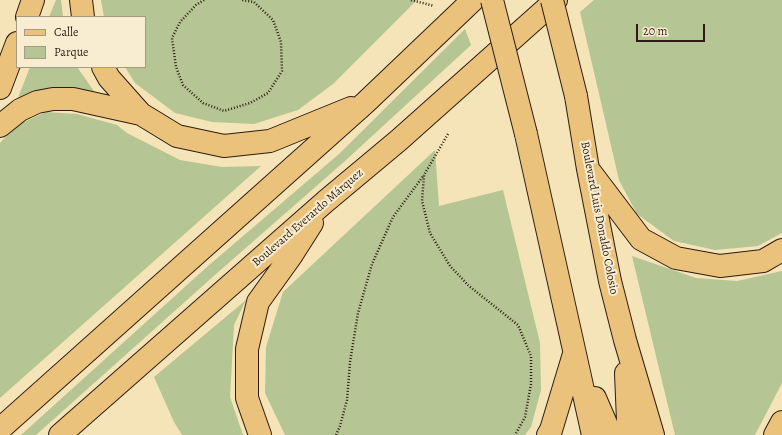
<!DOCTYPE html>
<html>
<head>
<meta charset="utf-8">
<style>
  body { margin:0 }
  #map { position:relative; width:782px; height:435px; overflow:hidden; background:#f5e4b7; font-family:Alegreya,serif }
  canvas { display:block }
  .legend { position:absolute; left:16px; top:16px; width:130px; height:52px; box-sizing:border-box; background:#f8edd0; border:1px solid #a79984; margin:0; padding:5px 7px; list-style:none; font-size:12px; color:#2e1c11 }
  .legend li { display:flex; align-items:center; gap:8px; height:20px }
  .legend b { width:20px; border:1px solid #a79984 }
  .scale { position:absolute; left:636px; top:24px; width:69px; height:18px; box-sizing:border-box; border:2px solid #2e1c11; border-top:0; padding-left:5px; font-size:12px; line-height:14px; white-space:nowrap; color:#2e1c11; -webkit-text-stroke:3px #f8edd0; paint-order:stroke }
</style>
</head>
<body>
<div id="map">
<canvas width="782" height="435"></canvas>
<ul class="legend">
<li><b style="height:5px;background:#eac27c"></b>Calle</li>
<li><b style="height:11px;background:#b5c593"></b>Parque</li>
</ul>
<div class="scale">20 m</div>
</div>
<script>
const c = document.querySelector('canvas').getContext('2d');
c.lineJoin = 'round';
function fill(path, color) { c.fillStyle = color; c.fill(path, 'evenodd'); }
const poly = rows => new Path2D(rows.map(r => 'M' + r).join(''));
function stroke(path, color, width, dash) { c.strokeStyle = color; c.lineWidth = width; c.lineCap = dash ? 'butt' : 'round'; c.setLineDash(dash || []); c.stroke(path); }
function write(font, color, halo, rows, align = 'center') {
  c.font = font + ' Alegreya,serif'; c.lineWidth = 4; c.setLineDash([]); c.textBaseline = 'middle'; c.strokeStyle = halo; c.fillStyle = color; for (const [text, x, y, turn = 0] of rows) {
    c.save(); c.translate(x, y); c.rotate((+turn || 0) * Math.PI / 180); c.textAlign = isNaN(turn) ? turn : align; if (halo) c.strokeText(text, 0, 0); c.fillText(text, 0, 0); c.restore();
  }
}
fill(poly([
  [56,0,61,0,63,17,49,17],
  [101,0,417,0,333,84,298,110,254,124,212,122,175,113,135,83,125,67,145,67,145,17,104,17],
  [594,0,782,0,782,233,758,246,715,250,674,241,637,214,619,180,580,12],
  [465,29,471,45,345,161,216,274,36,435,21,435,208,266,339,154],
  [30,67,77,67,96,94,16,103],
  [46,112,77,114,117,125,127,133,180,160,222,167,261,166,0,398,0,143,15,126],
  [435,150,439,206,503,190,540,343,541,390,531,427,525,435,285,435,265,393,266,347,283,292],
  [632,256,696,278,737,281,782,271,782,383,755,435,675,435],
  [246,300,234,325,230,397,243,435,182,435,174,422,154,377]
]), '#b5c593');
const primary = poly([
  [81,0,83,17],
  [27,17,33,0],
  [103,67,109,78,141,114,177,136,224,146,270,141,351,108],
  [0,88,17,43],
  [576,96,588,169,610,281,625,340,653,435],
  [0,126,20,110,37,102,53,99,73,99,141,114],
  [526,134,593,435],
  [591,173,641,239,676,258,720,266,763,261,782,250],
  [626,373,628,421,632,435],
  [595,398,611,435],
  [0,429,365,103,473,0],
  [60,435,326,201,399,140,556,0],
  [260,435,247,398,247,349,258,302,291,256,312,223],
  [548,435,551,430,574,354],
  [775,435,782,422]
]);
stroke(primary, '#2e1c11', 24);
stroke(poly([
  [204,0,196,5,180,22,172,38,176,67,183,85,203,103,224,111,250,103,268,93,282,71,281,42,273,20,254,2,242,0],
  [411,0,434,6],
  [448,134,424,175,422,201,430,233,450,266,469,286,518,325,531,356,531,384,525,417,515,435],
  [336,435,340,426,347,400,350,362,358,313,372,264,393,217,424,175]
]), '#2e1c11', 2.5, [1, 2]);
stroke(primary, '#eac27c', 22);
const primaryBridge = poly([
  [492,0,526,134],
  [552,0,576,96]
]);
stroke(primaryBridge, '#2e1c11', 24, []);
stroke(primaryBridge, '#eac27c', 22);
write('12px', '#2e1c11', '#f8edd0', [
  ["Boulevard Everardo Márquez",308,218,-41],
  ["Boulevard Luis Donaldo Colosio",599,218,79]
]);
</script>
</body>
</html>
